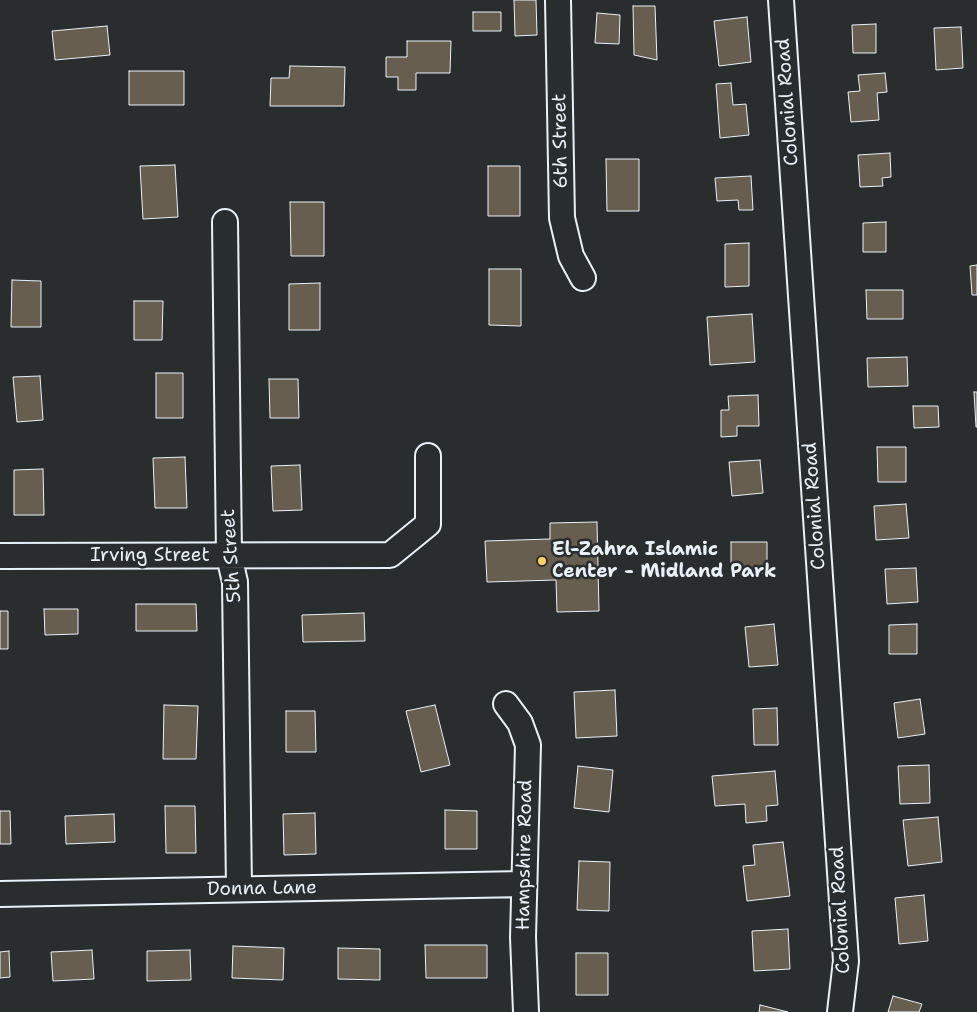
<!DOCTYPE html>
<html>
<head>
<meta charset="utf-8">
<style>
  body { margin:0 }
  canvas { display:block; background:#2a2d2e }
</style>
</head>
<body>
<canvas width="977" height="1012"></canvas>
<script>
const c = document.querySelector('canvas').getContext('2d');
c.lineJoin = 'round';
function fill(path, color) { c.fillStyle = color; c.fill(path, 'evenodd'); }
const poly = rows => new Path2D(rows.map(r => 'M' + r).join(''));
function stroke(path, color, width, dash) { c.strokeStyle = color; c.lineWidth = width; c.lineCap = dash ? 'butt' : 'round'; c.setLineDash(dash || []); c.stroke(path); }
function write(font, color, halo, rows, align = 'center') {
  c.font = font + ' "Shantell Sans",sans-serif'; c.lineWidth = 5; c.setLineDash([]); c.textBaseline = 'middle'; c.strokeStyle = halo; c.fillStyle = color; for (const [text, x, y, turn = 0] of rows) {
    c.save(); c.translate(x, y); c.rotate((+turn || 0) * Math.PI / 180); c.textAlign = isNaN(turn) ? turn : align; if (halo) c.strokeText(text, 0, 0); c.fillText(text, 0, 0); c.restore();
  }
}
const building = poly([
  [514,0,536,0,537,35,515,36,514,0],
  [633,6,655,6,657,60,634,55,633,6],
  [473,12,501,12,501,31,473,31,473,12],
  [597,13,620,15,619,44,595,43,597,13],
  [747,17,751,62,719,66,714,21,747,17],
  [876,24,876,53,853,53,852,25,876,24],
  [107,26,110,55,55,60,52,31,107,26],
  [961,27,963,68,936,70,934,28,961,27],
  [407,41,451,41,450,73,416,73,416,90,398,90,398,77,386,77,386,57,407,57,407,41],
  [290,66,345,67,344,106,270,106,271,78,289,78,290,66],
  [129,71,184,71,184,105,129,105,129,71],
  [885,73,887,92,877,93,879,120,851,122,848,92,860,91,858,75,885,73],
  [731,83,733,105,746,104,749,135,720,138,716,84,731,83],
  [890,153,891,177,882,178,883,186,860,187,858,155,890,153],
  [606,159,639,159,639,211,607,211,606,159],
  [175,165,178,217,143,219,140,166,175,165],
  [488,166,520,166,520,216,488,216,488,166],
  [751,176,753,210,739,210,738,200,717,201,715,178,751,176],
  [290,202,324,202,324,256,291,256,290,202],
  [886,222,886,252,863,252,863,223,886,222],
  [749,243,749,286,725,287,725,244,749,243],
  [977,265,977,295,972,295,970,266,977,265],
  [489,269,521,269,521,326,489,325,489,269],
  [12,280,41,281,41,327,11,327,12,280],
  [320,283,320,330,289,330,289,284,320,283],
  [866,290,903,290,903,319,867,319,866,290],
  [134,301,163,301,162,340,134,340,134,301],
  [752,314,755,362,710,365,707,317,752,314],
  [907,357,908,386,868,387,867,358,907,357],
  [156,373,183,373,183,418,156,418,156,373],
  [40,376,43,420,17,422,13,377,40,376],
  [269,379,298,379,299,418,270,418,269,379],
  [974,392,977,392,977,427,976,427,974,392],
  [758,395,759,426,737,426,737,436,721,437,721,410,729,410,728,396,758,395],
  [913,406,938,406,939,427,914,428,913,406],
  [877,447,906,447,906,482,878,482,877,447],
  [185,457,187,508,155,508,153,458,185,457],
  [760,460,763,493,732,496,729,462,760,460],
  [300,465,302,510,273,511,271,466,300,465],
  [43,469,44,515,14,515,14,470,43,469],
  [906,504,909,538,876,540,874,506,906,504],
  [597,522,599,611,557,612,556,580,487,582,485,541,550,539,550,523,597,522],
  [731,542,767,542,767,573,731,573,731,542],
  [916,568,918,602,887,604,885,569,916,568],
  [136,604,196,604,197,631,136,631,136,604],
  [44,609,78,609,78,634,45,635,44,609],
  [0,611,8,611,8,649,0,649,0,611],
  [364,613,365,641,303,642,302,615,364,613],
  [774,624,778,665,749,667,745,627,774,624],
  [917,624,917,654,889,654,889,625,917,624],
  [615,690,617,736,576,738,574,692,615,690],
  [920,699,925,734,898,738,894,703,920,699],
  [164,705,198,706,196,759,163,759,164,705],
  [435,705,450,765,421,772,406,711,435,705],
  [777,708,778,745,754,745,753,709,777,708],
  [286,711,315,711,316,752,286,752,286,711],
  [929,765,930,803,900,804,898,766,929,765],
  [578,766,613,770,609,812,574,808,578,766],
  [775,771,778,805,766,806,767,821,746,823,745,804,715,806,712,776,775,771],
  [165,806,195,806,196,853,166,853,165,806],
  [445,810,477,811,477,849,445,849,445,810],
  [0,811,10,811,11,844,0,844,0,811],
  [315,813,316,854,284,855,283,814,315,813],
  [114,814,115,842,66,844,65,816,114,814],
  [938,817,942,862,908,866,903,820,938,817],
  [783,842,790,896,747,901,743,866,755,865,753,845,783,842],
  [579,861,610,862,609,911,577,910,579,861],
  [924,895,928,941,899,944,895,898,924,895],
  [788,929,790,969,754,971,752,931,788,929],
  [425,945,487,945,487,978,426,978,425,945],
  [233,946,284,948,283,980,232,978,233,946],
  [338,948,380,949,380,980,338,979,338,948],
  [92,950,94,979,53,981,51,952,92,950],
  [190,950,191,980,147,981,147,951,190,950],
  [9,951,10,977,0,978,0,952,9,951],
  [576,953,608,953,608,995,576,995,576,953],
  [893,996,922,1004,919,1012,888,1012,893,996],
  [760,1005,788,1012,759,1012,760,1005]
]);
fill(building, '#685e50');
stroke(building, '#e8f1f8', 1);
const minor = poly([
  [558,0,562,218,571,256,583,278],
  [781,0,846,961,840,1012],
  [225,222,229,556,235,582,239,889],
  [0,556,390,555,428,524,428,456],
  [506,704,520,723,528,745,523,937,526,1012],
  [0,894,524,884]
]);
stroke(minor, '#e8f1f8', 28);
stroke(minor, '#2a2d2e', 24);
for (const [x, y, r, color] of [
  [542,561,5,"#ffd166"]
]) { const dot = new Path2D(); dot.arc(x, y, r, 0, 2 * Math.PI); c.fillStyle = color; c.fill(dot); stroke(dot, '#2a2d2e', 2); }
write('19px', '#e8f1f8', '#2a2d2e', [
  ["Colonial Road",788,102,-94],
  ["6th Street",561,141,-91],
  ["Colonial Road",815,506,-94],
  ["Irving Street",150,556],
  ["5th Street",232,556,-94],
  ["Hampshire Road",525,855,-89],
  ["Donna Lane",262,889,-1],
  ["Colonial Road",841,910,-93]
]);
write('bold 19px', '#e8f1f8', '#2a2d2e', [
  ["El-Zahra Islamic",552,550],
  ["Center - Midland Park",552,572]
], 'left');
</script>
</body>
</html>
